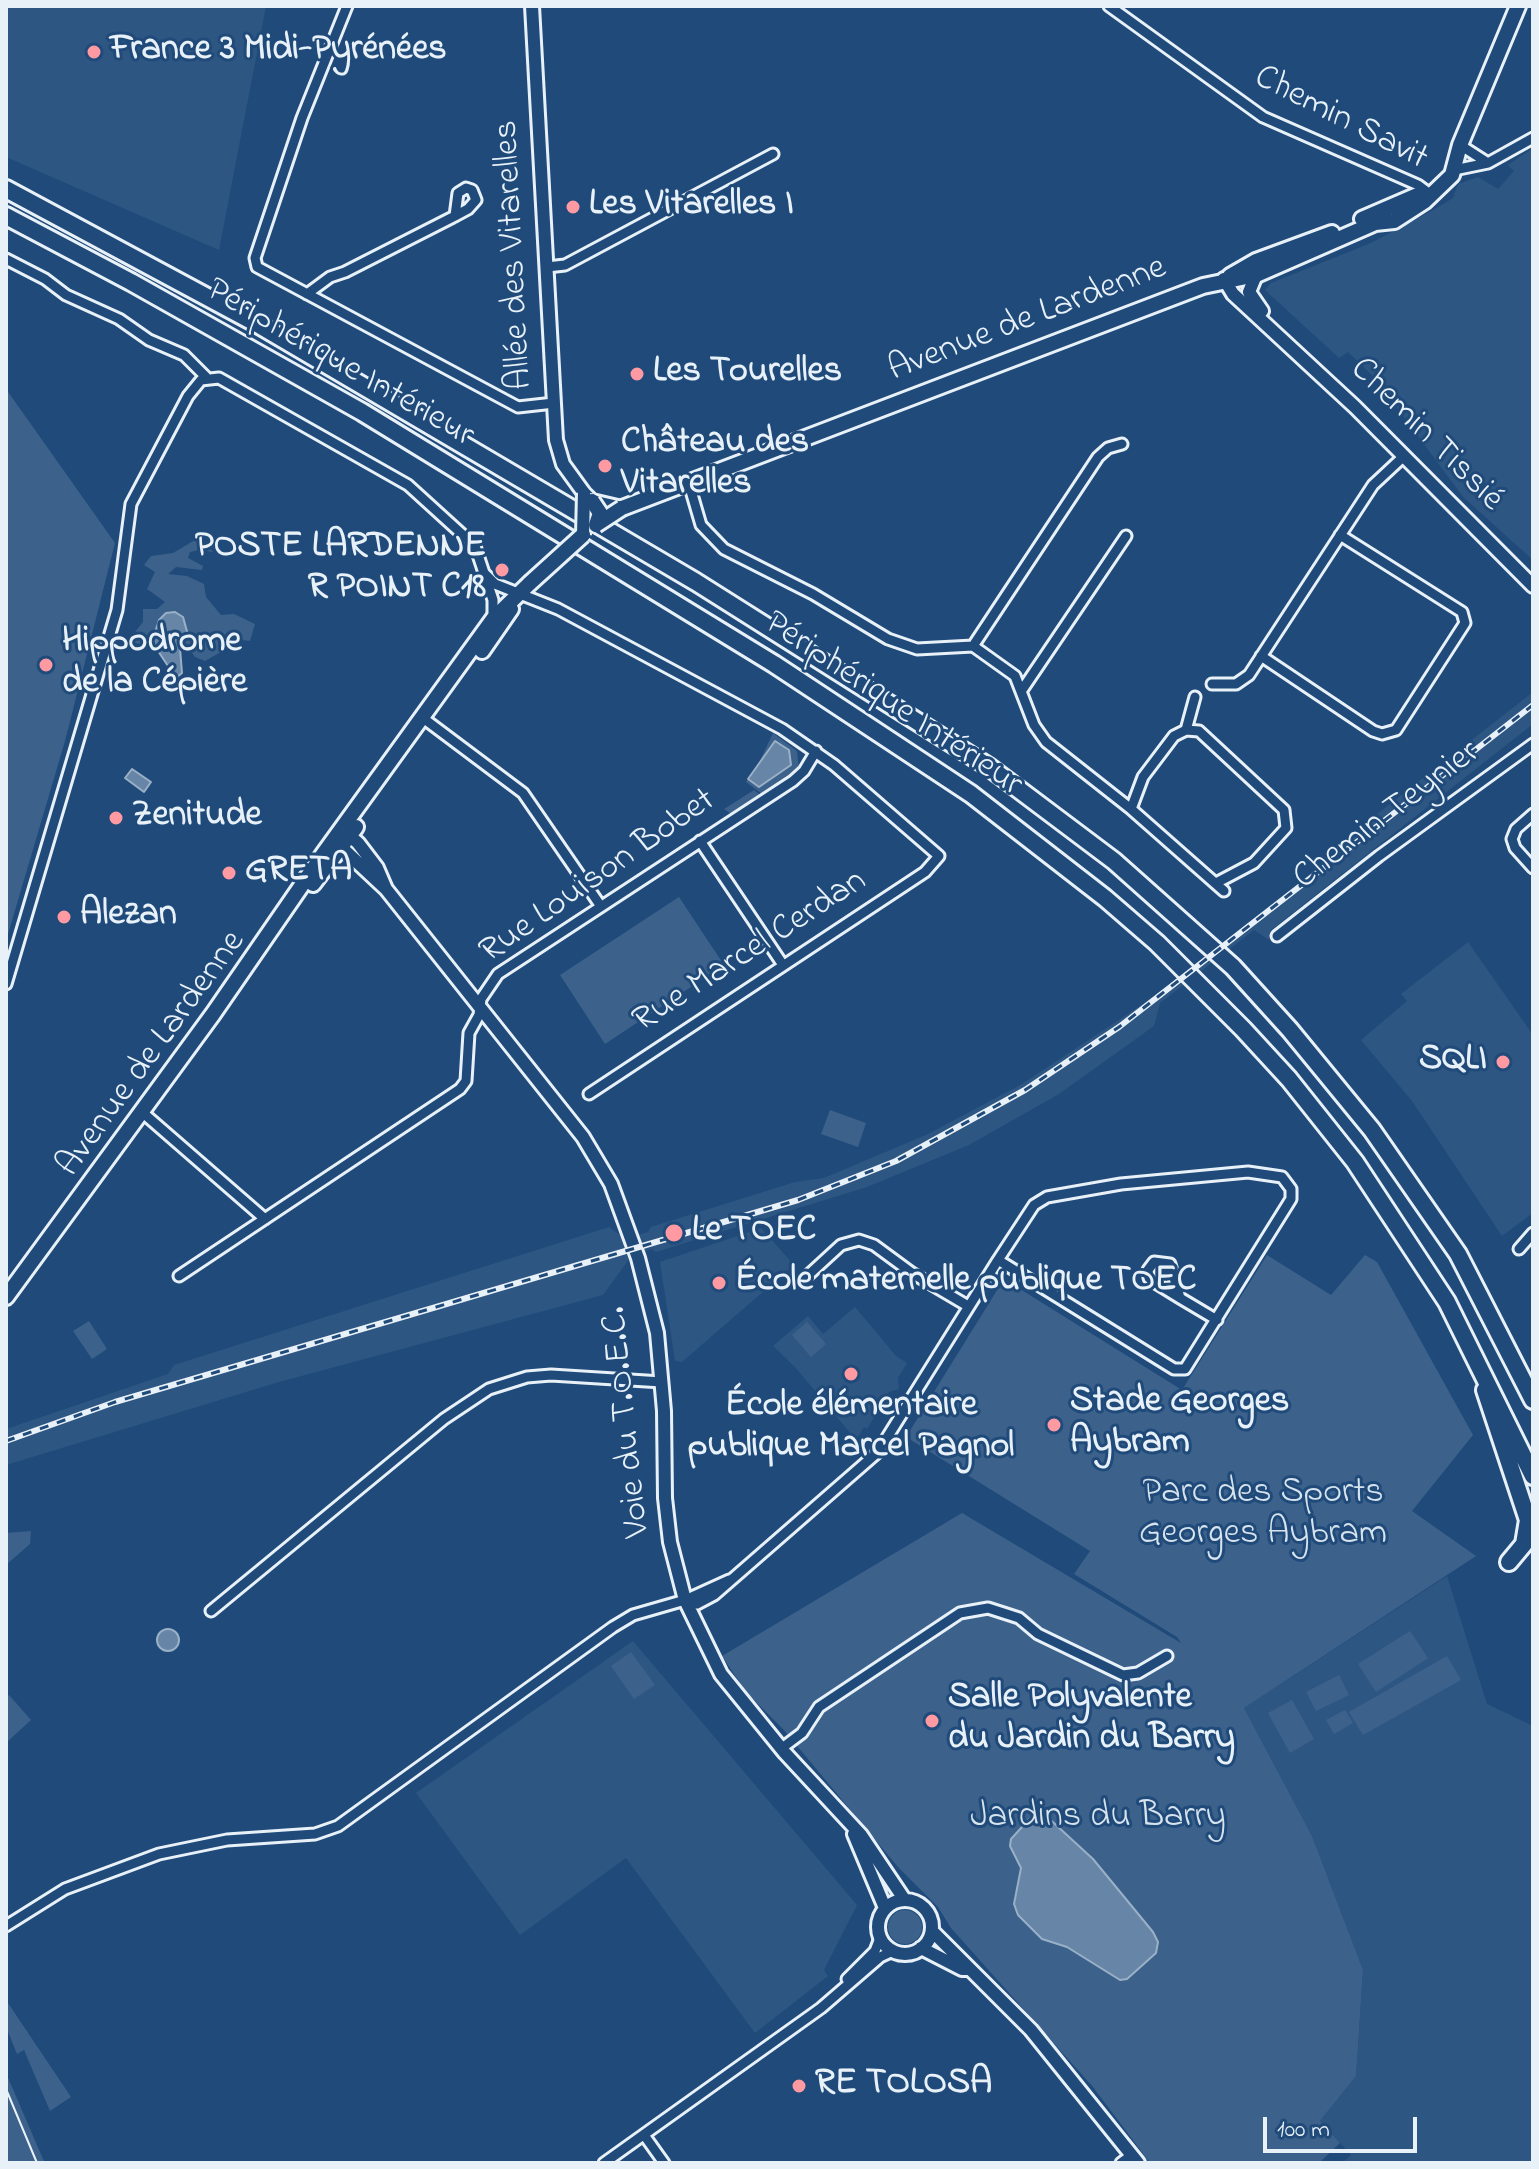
<!DOCTYPE html>
<html>
<head>
<meta charset="utf-8">
<style>
  body { margin:0 }
  #map { position:relative; width:1539px; height:2169px; overflow:hidden; background:#1f4a7a; font-family:"Indie Flower",sans-serif }
  canvas { display:block }
  .frame { position:absolute; inset:0; border:8px solid #e8f1f8; pointer-events:none }
  .scale { position:absolute; left:1263px; top:2117px; width:154px; height:36px; box-sizing:border-box; border:4px solid #e8f1f8; border-top:0; padding-left:10px; font-size:24px; line-height:28px; white-space:nowrap; color:#e8f1f8; -webkit-text-stroke:6px #1f4a7a; paint-order:stroke }
</style>
</head>
<body>
<div id="map">
<canvas width="1539" height="2169"></canvas>
<div class="frame"></div>
<div class="scale">100 m</div>
</div>
<script>
const c = document.querySelector('canvas').getContext('2d');
c.lineJoin = 'round';
function fill(path, color) { c.fillStyle = color; c.fill(path, 'evenodd'); }
const poly = rows => new Path2D(rows.map(r => 'M' + r).join(''));
function stroke(path, color, width, dash) { c.strokeStyle = color; c.lineWidth = width; c.lineCap = dash ? 'butt' : 'round'; c.setLineDash(dash || []); c.stroke(path); }
function write(font, color, halo, rows, align = 'center') {
  c.font = font + ' "Indie Flower",sans-serif'; c.lineWidth = 6; c.setLineDash([]); c.textBaseline = 'middle'; c.strokeStyle = halo; c.fillStyle = color; for (const [text, x, y, turn = 0] of rows) {
    c.save(); c.translate(x, y); c.rotate((+turn || 0) * Math.PI / 180); c.textAlign = isNaN(turn) ? turn : align; if (halo) c.strokeText(text, 0, 0); c.fillText(text, 0, 0); c.restore();
  }
}
fill(poly([
  [6,6,266,6,219,250,6,157],
  [1533,148,1533,560,1463,497,1376,379,1348,352,1339,358,1265,290,1271,283,1371,243,1435,209,1453,198,1458,184,1478,177,1498,189,1514,171,1508,165],
  [1533,692,1533,724,1271,930,1269,940,1254,930,1160,1003,1154,1026,1059,1094,969,1145,867,1187,656,1252,652,1249,632,1255,603,1295,279,1382,6,1465,6,1429,168,1374,174,1365,609,1227,626,1239,648,1232,651,1227,795,1182,824,1178,928,1134,1022,1084,1155,996,1334,855,1331,850],
  [1468,942,1533,1035,1533,1213,1502,1236,1412,1101,1361,1040,1407,1001,1401,994],
  [761,1228,794,1265,682,1362,675,1361,660,1262],
  [855,1307,896,1356,907,1363,898,1378,899,1389,889,1392,867,1429,864,1427,856,1440,795,1367,773,1346,808,1316,823,1334],
  [1447,1576,1487,1704,1533,1726,1533,2163,1342,2163,1351,2155,1320,2121,1356,2076,1363,1970,1312,1836,1244,1708],
  [633,1641,857,1905,824,1970,828,1976,755,2033,626,1858,520,1935,416,1793]
]), '#2e5683');
fill(poly([
  [6,389,115,543,65,741,6,941],
  [200,537,213,552,199,550,190,552,188,558,203,566,202,570,176,567,168,574,187,576,204,584,206,597,221,615,234,614,255,624,250,641,242,640,205,661,195,657,185,643,186,624,154,637,145,645,135,643,135,632,143,622,143,609,157,609,165,602,147,589,155,572,144,565,151,556,173,553],
  [773,733,797,751,799,770,762,794,746,782,748,779,760,787,775,741,758,765],
  [754,790,760,795,731,814,724,809],
  [679,897,724,965,605,1044,560,975],
  [830,1110,866,1123,858,1147,821,1134],
  [1267,1255,1331,1295,1365,1255,1377,1262,1473,1435,1412,1511,1476,1556,1244,1708,1312,1836,1363,1970,1356,2076,1320,2121,1340,2143,1319,2163,1150,2163,1093,2087,951,1928,938,1907,898,1867,783,1729,746,1692,722,1656,962,1513,1181,1643,1177,1637,1074,1574,1090,1551,906,1437,1004,1279,1182,1390],
  [89,1321,107,1349,92,1359,73,1331],
  [807,1322,826,1344,811,1357,792,1335],
  [31,1531,30,1544,6,1565,6,1533],
  [1410,1631,1428,1658,1376,1692,1358,1664],
  [631,1652,655,1685,634,1699,611,1666],
  [1447,1656,1461,1680,1363,1735,1349,1712],
  [1339,1675,1349,1695,1316,1711,1306,1692],
  [9,1695,31,1720,6,1743,6,1698],
  [1292,1700,1314,1739,1290,1753,1268,1713],
  [1345,1710,1353,1723,1334,1734,1326,1720],
  '888 1927a17 17 0 1 1 34 0a17 17 0 1 1-34 0Z',
  [6,2000,71,2097,50,2111,24,2050,17,2054,6,2027],
  [6,2073,43,2159,45,2163,6,2163]
]), '#3c628c');
const water = poly([
  [175,612,183,617,188,635,180,648,182,673,176,678,152,642,159,620,166,613,175,612],
  [775,741,789,750,791,765,759,787,748,779,775,741],
  [132,769,151,782,144,792,125,778,132,769],
  '157 1640a11 11 0 1 1 22 0a11 11 0 1 1-22 0Z',
  [1043,1813,1093,1859,1153,1932,1158,1942,1156,1953,1127,1979,1120,1980,1067,1947,1042,1939,1018,1915,1014,1904,1021,1868,1010,1846,1011,1839,1033,1815,1043,1813]
]);
fill(water, '#6685a7');
stroke(water, '#9ab0c7', 2);
const street = poly([
  [347,6,302,118,255,258,257,267,518,407,554,403],
  [1109,6,1263,117,1418,185,1426,191,1425,198],
  [1460,145,1488,163],
  [1454,170,1488,163,1533,138],
  [6,259,45,279,66,295,119,319,149,340,184,355,206,377],
  [547,267,565,265,773,154],
  [307,294,330,277,345,272,455,216,468,209,476,200,472,190,466,188,458,193,455,216],
  [689,484,701,525,724,549,813,594,888,639,917,649,973,646,1015,676,1034,725,1046,742,1131,809,1224,891],
  [484,573,495,584,558,609,782,729,834,765,939,856,925,872,589,1094],
  [973,646,1098,457,1108,448,1122,444],
  [1261,656,1373,731,1382,734,1396,730,1465,623,1462,612,1340,535],
  [1212,684,1236,684,1249,675,1373,485,1403,457],
  [1022,690,1126,536],
  [423,718,523,793,600,905],
  [1186,730,1195,697],
  [1131,809,1143,777,1174,736,1186,730,1199,731,1284,810,1286,828,1254,863,1218,882],
  [1533,814,1516,829,1512,839,1515,848,1533,868],
  [700,841,783,965],
  [1277,936,1379,856,1533,744],
  [6,984,117,610,131,504,188,396,201,380,219,378,408,485,475,546,493,600,493,619],
  [142,1112,265,1219],
  [1248,1172,1282,1177,1291,1189,1291,1199,1185,1369,1174,1369,998,1260,1034,1205,1047,1197,1121,1184,1248,1172],
  [1519,1249,1533,1233],
  [179,1276,460,1089,466,1081,469,1033,479,1015,481,999,498,974,793,781,804,771,816,751],
  [804,1279,841,1245,859,1240,874,1245,912,1273,968,1306],
  [1180,1298,1170,1264,1154,1262,1148,1270,1149,1278,1154,1282,1180,1298,1217,1320],
  [685,1600,697,1604,714,1595,878,1452,998,1260],
  [211,1611,444,1419,489,1389,527,1377,551,1375,662,1382],
  [782,1748,802,1733,819,1707,960,1613,988,1608,1019,1618,1038,1634,1123,1675,1138,1673,1167,1656],
  [6,1926,65,1889,159,1854,227,1840,315,1834,338,1826,613,1627,633,1615,685,1600,729,1580],
  [847,1979,875,1951,880,1938],
  [644,2135,664,2163],
  [604,2163,821,2008,880,1957,893,1951],
  [1121,2163,1132,2155]
]);
const secondary = poly([
  [532,6,556,440,563,464,584,493,592,501,622,508],
  [1256,275,1249,292,1262,311],
  [1224,279,1233,294,1355,407,1533,586],
  [386,889,377,868,358,843,350,836,338,836,341,847,386,889,583,1137,611,1184,638,1258,657,1333,664,1411,665,1498,670,1542,685,1600,721,1674,785,1753,861,1835,904,1899],
  [854,1834,885,1908],
  '878 1927a27 27 0 1 1 54 0a27 27 0 1 1-54 0Z',
  [932,1931,1031,2030,1138,2163],
  [921,1948,962,1969,970,1969]
]);
const primary = poly([
  [1362,219,1420,194],
  [1230,276,1256,261,1332,233],
  [622,508,1203,286,1256,275,1375,223,1394,221,1425,201,1452,175,1460,145,1518,6],
  [482,651,511,609],
  [313,884,356,827],
  [6,1297,213,1014,324,853,493,619,530,583]
]);
const highway = poly([
  [6,189,261,326,696,582,989,767,1114,861,1233,967,1290,1030,1372,1130,1458,1254,1533,1400],
  [6,216,131,282,362,412,774,664,971,794,1105,898,1157,943,1243,1029,1289,1079,1355,1162,1447,1302,1533,1476],
  [1485,1390,1528,1520,1524,1544,1509,1562]
]);
stroke(street, '#e8f1f8', 15);
stroke(secondary, '#e8f1f8', 18);
stroke(primary, '#e8f1f8', 20);
stroke(highway, '#e8f1f8', 22);
stroke(street, '#1f4a7a', 9);
stroke(secondary, '#1f4a7a', 12);
stroke(primary, '#1f4a7a', 14);
stroke(highway, '#1f4a7a', 16);
stroke(poly([
  [6,2089,37,2163]
]), '#e8f1f8', 2);
const rail = poly([
  [6,1441,115,1402,798,1200,896,1161,1025,1090,1119,1027,1533,705]
]);
stroke(rail, '#e8f1f8', 6);
stroke(rail, '#1f4a7a', 3, [9]);
const secondaryBridge = poly([
  [583,535,584,493]
]);
const primaryBridge = poly([
  [592,501,600,513,596,525],
  [596,525,622,508],
  [530,583,583,535]
]);
stroke(secondaryBridge, '#e8f1f8', 18, []);
stroke(primaryBridge, '#e8f1f8', 20, []);
stroke(secondaryBridge, '#1f4a7a', 12);
stroke(primaryBridge, '#1f4a7a', 14);
for (const [x, y, r, color] of [
  [94,52,8,"#ff9aa2"],
  [573,207,8,"#ff9aa2"],
  [637,374,8,"#ff9aa2"],
  [605,466,8,"#ff9aa2"],
  [502,570,8,"#ff9aa2"],
  [46,665,8,"#ff9aa2"],
  [116,818,8,"#ff9aa2"],
  [229,873,8,"#ff9aa2"],
  [64,917,8,"#ff9aa2"],
  [1503,1062,8,"#ff9aa2"],
  [674,1233,10,"#ff9aa2"],
  [719,1283,8,"#ff9aa2"],
  [851,1374,8,"#ff9aa2"],
  [1054,1425,8,"#ff9aa2"],
  [932,1721,8,"#ff9aa2"],
  [799,2086,8,"#ff9aa2"]
]) { const dot = new Path2D(); dot.arc(x, y, r, 0, 2 * Math.PI); c.fillStyle = color; c.fill(dot); stroke(dot, '#1f4a7a', 3); }
write('bold 36px', '#e8f1f8', '#1f4a7a', [
  ["France 3 Midi-Pyrénées",110,52],
  ["Les Vitarelles I",589,207],
  ["Les Tourelles",653,374],
  ["Château des",621,445],
  ["Vitarelles",621,486],
  ["POSTE LARDENNE",486,549,"right"],
  ["R POINT C18",486,590,"right"],
  ["Hippodrome",62,644],
  ["de la Cépière",62,685],
  ["Zenitude",132,818],
  ["GRETA",245,873],
  ["Alezan",80,917],
  ["SQLI",1487,1062,"right"],
  ["Le TOEC",692,1233],
  ["École maternelle publique TOEC",735,1283],
  ["Stade Georges",1070,1404],
  ["Aybram",1070,1445],
  ["École élémentaire",851,1408,"center"],
  ["publique Marcel Pagnol",851,1449,"center"],
  ["Salle Polyvalente",948,1700],
  ["du Jardin du Barry",948,1741],
  ["RE TOLOSA",815,2086]
], 'left');
write('36px', '#e8f1f8', '#1f4a7a', [
  ["Chemin Savit",1340,120,27],
  ["Allée des Vitarelles",516,255,-93],
  ["Avenue de Lardenne",1028,321,-21],
  ["Périphérique Intérieur",339,365,30],
  ["Chemin Tissié",1425,436,45],
  ["Périphérique Intérieur",892,706,34],
  ["Chemin Teynier",1388,817,-37],
  ["Rue Louison Bobet",599,878,-35],
  ["Rue Marcel Cerdan",751,953,-33],
  ["Avenue de Lardenne",153,1055,-54],
  ["Voie du T.O.E.C.",629,1422,-96]
]);
write('36px', '#d7e3ed', '#1f4a7a', [
  ["Parc des Sports",1263,1495],
  ["Georges Aybram",1263,1536],
  ["Jardins du Barry",1098,1819]
]);
</script>
</body>
</html>
